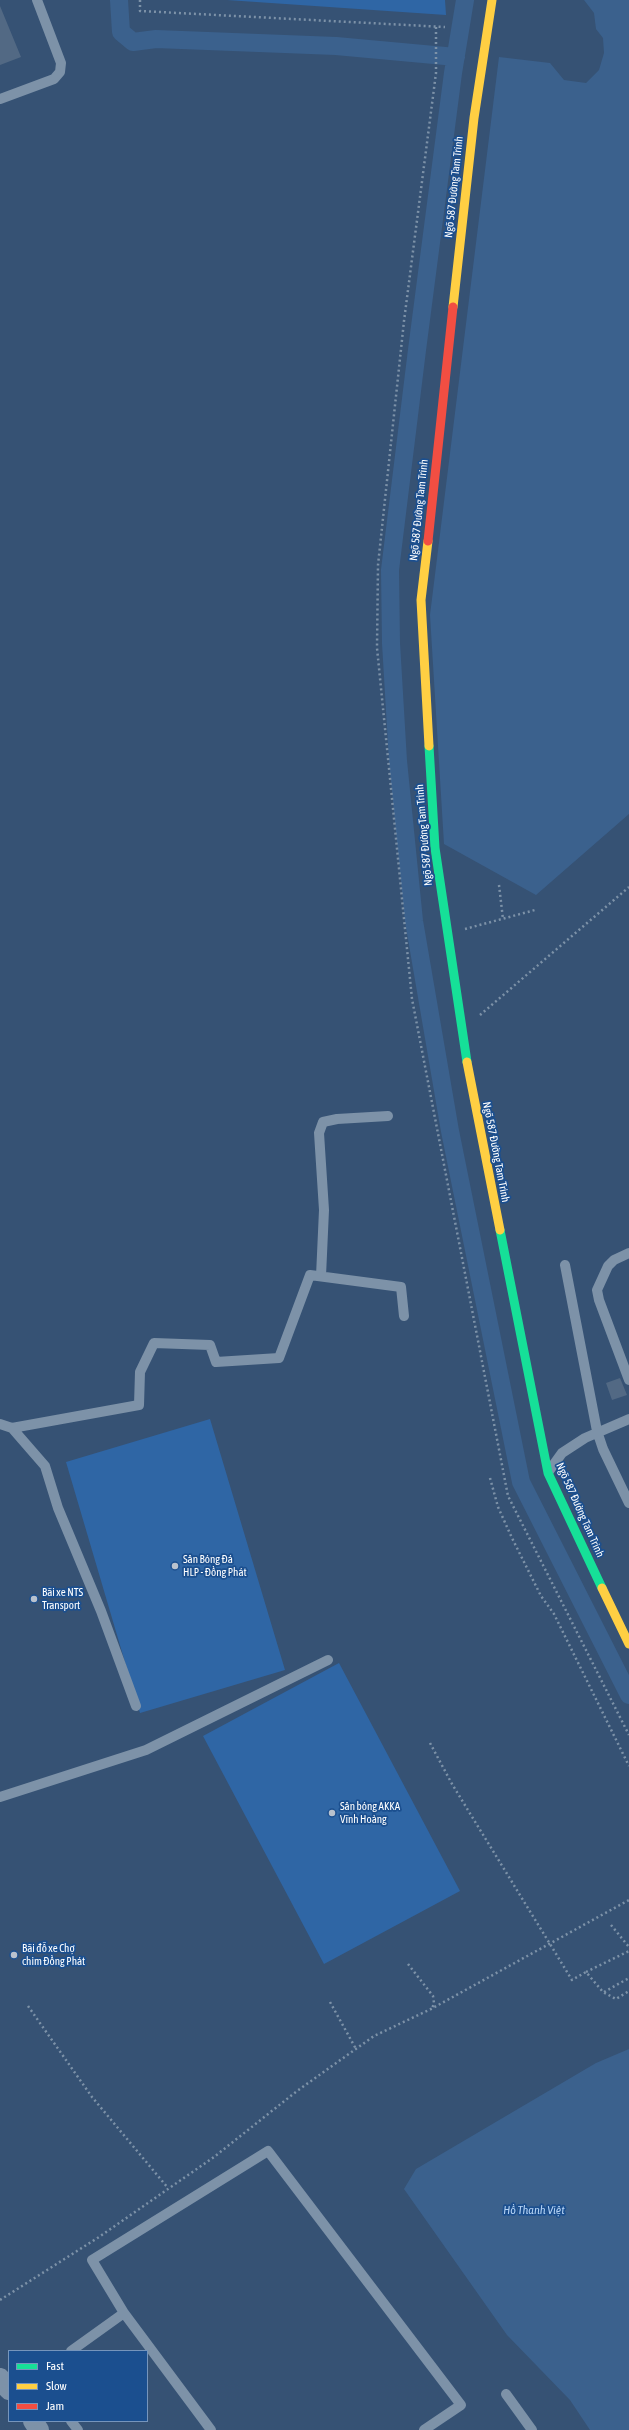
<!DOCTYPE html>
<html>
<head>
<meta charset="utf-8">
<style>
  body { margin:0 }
  #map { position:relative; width:629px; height:2430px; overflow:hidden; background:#365274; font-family:"Asap Condensed",sans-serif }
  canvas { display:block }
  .legend { position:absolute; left:8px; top:2350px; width:140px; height:72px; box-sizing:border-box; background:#1b4f8f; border:1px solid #7695bc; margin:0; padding:5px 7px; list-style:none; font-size:12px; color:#fff }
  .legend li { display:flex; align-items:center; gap:8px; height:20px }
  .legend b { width:20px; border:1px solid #7695bc }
</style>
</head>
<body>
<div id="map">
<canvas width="629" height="2430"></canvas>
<ul class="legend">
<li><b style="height:5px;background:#16e098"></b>Fast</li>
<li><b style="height:5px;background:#ffcf43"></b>Slow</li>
<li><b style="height:5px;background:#f24e42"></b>Jam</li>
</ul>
</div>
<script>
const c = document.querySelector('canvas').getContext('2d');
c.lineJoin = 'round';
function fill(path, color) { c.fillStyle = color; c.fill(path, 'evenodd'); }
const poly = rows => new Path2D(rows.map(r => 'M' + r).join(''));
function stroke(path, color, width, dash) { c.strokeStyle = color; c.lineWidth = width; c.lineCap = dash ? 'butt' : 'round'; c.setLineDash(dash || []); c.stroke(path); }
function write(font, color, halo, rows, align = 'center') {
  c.font = font + ' "Asap Condensed",sans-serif'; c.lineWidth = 3.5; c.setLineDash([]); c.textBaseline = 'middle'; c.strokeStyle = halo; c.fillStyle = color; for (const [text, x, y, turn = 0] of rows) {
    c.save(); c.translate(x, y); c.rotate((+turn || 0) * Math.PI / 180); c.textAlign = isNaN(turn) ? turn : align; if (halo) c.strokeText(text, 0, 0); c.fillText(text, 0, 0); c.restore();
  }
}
fill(poly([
  [227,0,445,0,446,15],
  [210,1419,285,1670,140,1713,66,1462],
  [339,1663,460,1891,324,1964,203,1736]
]), '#2f66a5');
fill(poly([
  [584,0,629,0,629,814,536,895,444,844,430,615,499,57,550,63,564,80,586,83,599,70,604,53,603,38,596,29,594,13],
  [629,2049,629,2430,590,2430,570,2400,507,2335,404,2189,416,2169,596,2063]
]), '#3b618d');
stroke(poly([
  [119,0,121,32,133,42,156,39,336,46,456,57],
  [465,0,453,73,417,350,390,570,391,643,398,761,414,921,450,1131,521,1482,629,1695]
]), '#3b618d', 18);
fill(poly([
  [0,6,21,57,0,65],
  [620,1378,627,1395,612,1400,606,1383]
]), '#526984');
stroke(poly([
  [140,0,140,11,445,27],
  [436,27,436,73,404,321,378,565,377,648,412,999,508,1496,629,1735],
  [499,885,503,919],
  [465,929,535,910],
  [480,1015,629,887],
  [490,1478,498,1507,512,1538,541,1596,554,1614,629,1766],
  [430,1743,452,1784,572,1980,586,1972,603,1992,616,1999,629,1991],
  [611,1925,629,1947],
  [408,1964,433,1996,434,2003,432,2009],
  [586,1972,629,1951],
  [604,1992,629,1978],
  [330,2002,356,2049],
  [28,2006,92,2097,168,2188],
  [0,2300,99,2237,214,2157,297,2091,374,2036,431,2009,629,1900]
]), '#7d92a8', 2.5, [2, 3]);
stroke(poly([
  [0,99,54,79,60,72,61,63,37,0],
  [629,1253,614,1260,608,1266,597,1290,599,1300,629,1380],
  [565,1265,597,1431,603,1449,629,1503],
  [321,1276,324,1210,319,1133,323,1122,337,1119,388,1116],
  [0,1424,12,1428,45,1466,58,1508,101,1611,136,1706],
  [12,1428,139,1405,140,1372,154,1343,210,1345,216,1362,279,1358,310,1275,401,1287,404,1316],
  [549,1471,562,1453,585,1438,629,1419],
  [0,1797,146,1750,328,1660],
  [124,2313,92,2260,268,2151,461,2405,424,2430],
  [71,2351,124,2313,211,2430],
  [506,2394,532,2430],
  [71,2421,78,2430]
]), '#7d92a8', 10);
stroke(poly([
  [0,2378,9,2390],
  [33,2421,39,2430]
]), '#7d92a8', 20);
stroke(poly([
  [429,746,435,848,467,1062],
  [500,1230,548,1473,602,1588]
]), '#16e098', 9);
stroke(poly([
  [453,307,474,118,492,0],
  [428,541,421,600,429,746],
  [467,1062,500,1230],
  [602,1588,629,1644]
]), '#ffcf43', 9);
stroke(poly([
  [428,541,453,307]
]), '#f24e42', 9);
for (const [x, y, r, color] of [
  [175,1566,4,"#b9c2ce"],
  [34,1599,4,"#b9c2ce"],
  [332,1813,4,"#b9c2ce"],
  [14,1955,4,"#b9c2ce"]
]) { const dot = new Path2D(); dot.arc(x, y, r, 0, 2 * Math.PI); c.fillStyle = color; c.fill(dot); stroke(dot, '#1b4f8f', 1.5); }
write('11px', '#fff', '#1b4f8f', [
  ["Ngõ 587 Đường Tam Trinh",454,187,-84],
  ["Ngõ 587 Đường Tam Trinh",419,510,-84],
  ["Ngõ 587 Đường Tam Trinh",424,835,-95],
  ["Ngõ 587 Đường Tam Trinh",496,1152,79],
  ["Ngõ 587 Đường Tam Trinh",580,1510,66]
]);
write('11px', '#fff', '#1b4f8f', [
  ["Sân Bóng Đá",183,1560],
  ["HLP - Đồng Phát",183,1573],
  ["Bãi xe NTS",42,1593],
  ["Transport",42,1606],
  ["Sân bóng AKKA",340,1807],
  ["Vĩnh Hoàng",340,1820],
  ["Bãi đỗ xe Chợ",22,1949],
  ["chim Đồng Phát",22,1962]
], 'left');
write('italic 12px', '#b5d3f5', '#1b4f8f', [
  ["Hồ Thanh Việt",534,2210]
]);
</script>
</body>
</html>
